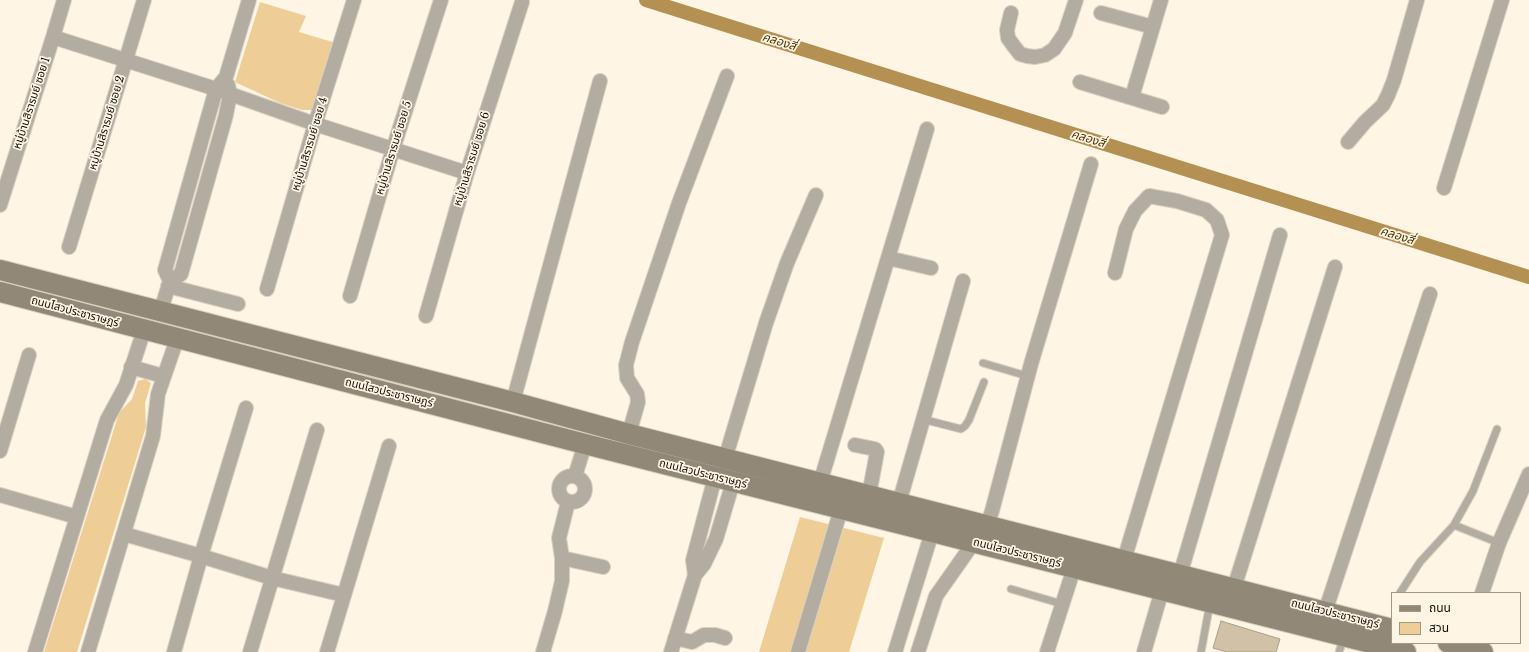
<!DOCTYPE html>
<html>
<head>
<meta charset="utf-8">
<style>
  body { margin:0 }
  #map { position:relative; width:1529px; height:652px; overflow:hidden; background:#fff5e5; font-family:"Libre Baskerville","Noto Sans Thai",serif }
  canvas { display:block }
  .legend { position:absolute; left:1391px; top:592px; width:130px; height:52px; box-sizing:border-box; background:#fff5e5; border:1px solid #a1988b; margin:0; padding:5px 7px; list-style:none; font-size:12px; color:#130d05 }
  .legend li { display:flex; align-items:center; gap:8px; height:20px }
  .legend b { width:20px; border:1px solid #a1988b }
</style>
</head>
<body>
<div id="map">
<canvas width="1529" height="652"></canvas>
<ul class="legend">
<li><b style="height:5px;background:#928878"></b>ถนน</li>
<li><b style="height:11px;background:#eecd97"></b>สวน</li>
</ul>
</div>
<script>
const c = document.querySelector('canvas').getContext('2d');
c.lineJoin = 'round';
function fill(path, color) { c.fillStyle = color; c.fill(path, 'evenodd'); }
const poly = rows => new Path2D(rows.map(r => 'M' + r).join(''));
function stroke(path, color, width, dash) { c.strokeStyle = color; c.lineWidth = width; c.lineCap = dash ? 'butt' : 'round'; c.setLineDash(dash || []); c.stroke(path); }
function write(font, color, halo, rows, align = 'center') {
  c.font = font + ' "Libre Baskerville","Noto Sans Thai",serif'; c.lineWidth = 3.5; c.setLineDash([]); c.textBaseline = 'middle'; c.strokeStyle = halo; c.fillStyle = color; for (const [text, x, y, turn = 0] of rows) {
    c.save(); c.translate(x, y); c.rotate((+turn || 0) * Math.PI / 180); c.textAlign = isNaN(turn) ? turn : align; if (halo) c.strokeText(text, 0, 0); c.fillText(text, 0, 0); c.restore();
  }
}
fill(poly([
  [260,2,306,16,299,32,339,44,322,104,312,110,302,110,280,103,235,82],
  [145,379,151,383,145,403,146,427,77,652,44,652,119,413,132,399,138,381],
  [800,517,884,538,849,652,759,652]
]), '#eecd97');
stroke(poly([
  [646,0,1529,277]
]), '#b59053', 14);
const building = poly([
  [1221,621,1280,639,1276,652,1227,652,1213,648,1221,621]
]);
fill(building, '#d1c1a7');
stroke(building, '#ac9c84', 1);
const service = poly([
  [983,363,1027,376],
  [922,419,961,429,965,426,969,420,984,382],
  [1454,525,1499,543],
  [1011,589,1062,604],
  [1400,593,1420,562,1454,525,1473,491,1497,429],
  [1201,652,1210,603],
  [1339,652,1344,637]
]);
const minor = poly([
  [1011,13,1007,30,1008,38,1013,45,1020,54,1027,56,1035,57,1045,55,1054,49,1065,33,1076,0],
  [1101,13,1153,27],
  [53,37,216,89,315,124,467,173],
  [1080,82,1162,107],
  [1132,97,1161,0],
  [1348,142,1365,122,1383,105,1388,95,1394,80,1417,0],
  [1444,188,1502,0],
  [0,205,53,37,64,0],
  [69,247,144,0],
  [888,258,931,268],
  [1115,273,1126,229,1135,211,1149,196,1177,201,1206,210,1217,220,1222,235,1124,560],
  [170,281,181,274,226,115,230,94,228,85],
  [168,286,238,304],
  [267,289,315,124,354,0],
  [350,296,393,149,441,0],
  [161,310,170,281,165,270,216,89,226,77,249,0],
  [426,316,467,173,522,2],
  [131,367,163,376],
  [513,402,600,81],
  [629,434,638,402,637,394,627,378,626,365,632,342,679,203,727,76],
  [855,445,875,449,877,452,869,495],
  [0,451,29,355],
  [725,459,766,323,787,263,816,195],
  '559 489a13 13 0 1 1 26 0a13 13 0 1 1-26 0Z',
  [575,476,585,444],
  [820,483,927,129],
  [0,495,77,517],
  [899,503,963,281],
  [987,525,992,511,1031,364,1091,164],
  [124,534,201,556,272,578,344,595],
  [562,558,603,567],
  [695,575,693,560,715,477],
  [1180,575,1280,235],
  [1234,588,1335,267],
  [1482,593,1499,543,1529,474],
  [1325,612,1430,294],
  [675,638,692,642,704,635,715,635,725,638],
  [35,652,107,420,126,385,144,330],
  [88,652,153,436,158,394,177,339],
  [174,652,201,556,246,408],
  [250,652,317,430],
  [327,652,389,446],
  [543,652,555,611,562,581,562,558,559,538,568,502],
  [671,652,695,575,704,564,716,539,733,482],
  [798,652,841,509],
  [895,652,932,532],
  [918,652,936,596,974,542],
  [1047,652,1074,568],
  [1144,652,1162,590]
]);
const secondary = poly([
  [0,270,513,402,629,434,1392,629],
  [0,292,585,444,1406,652],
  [1448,643,1483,652]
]);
stroke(service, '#d9d0c1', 9);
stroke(minor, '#d9d0c1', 16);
stroke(secondary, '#d9d0c1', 22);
stroke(service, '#b3aca1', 7);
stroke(minor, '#b3aca1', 14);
stroke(secondary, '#928878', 20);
write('11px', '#130d05', '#fff5e5', [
  ["หมู่บ้านสิรารมย์ ซอย 1",32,103,-72],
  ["หมู่บ้านสิรารมย์ ซอย 2",107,123,-73],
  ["หมู่บ้านสิรารมย์ ซอย 4",310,144,-73],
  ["หมู่บ้านสิรารมย์ ซอย 5",394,148,-73],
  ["หมู่บ้านสิรารมย์ ซอย 6",472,159,-73],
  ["ถนนไสวประชาราษฎร์",75,312,15],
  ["ถนนไสวประชาราษฎร์",389,393,14],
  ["ถนนไสวประชาราษฎร์",703,474,14],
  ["ถนนไสวประชาราษฎร์",1017,553,14],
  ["ถนนไสวประชาราษฎร์",1335,614,14]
]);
write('italic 12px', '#513703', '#fff5e5', [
  ["คลองสี่",779,42,17],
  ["คลองสี่",1088,139,17],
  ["คลองสี่",1397,236,17]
]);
</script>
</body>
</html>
